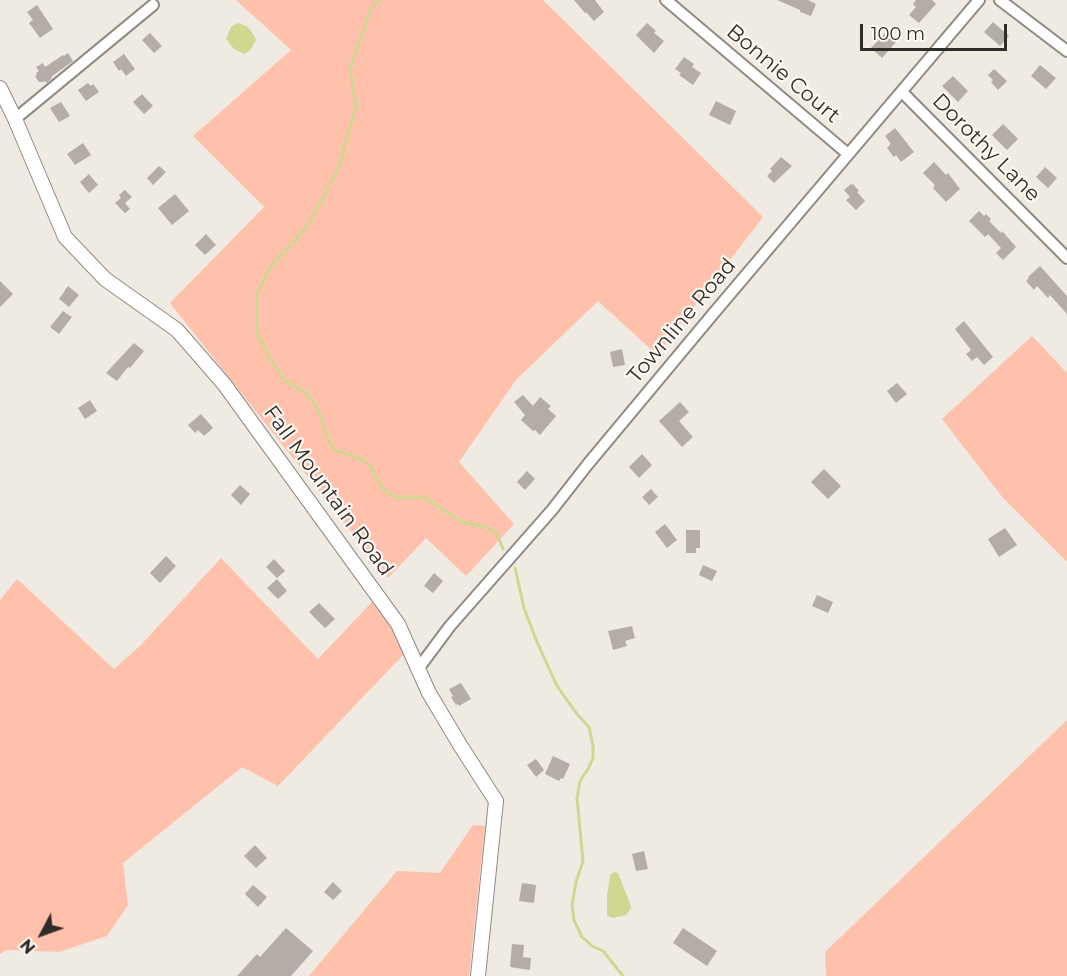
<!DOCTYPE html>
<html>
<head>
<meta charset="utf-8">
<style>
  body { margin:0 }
  #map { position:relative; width:1067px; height:976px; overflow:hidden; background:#efeae2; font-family:Montserrat,sans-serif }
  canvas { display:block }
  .north { position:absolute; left:12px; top:904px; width:60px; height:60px; -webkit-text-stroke:4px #fdf7ef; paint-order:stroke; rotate:229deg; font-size:16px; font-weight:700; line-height:24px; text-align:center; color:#2f2d2a }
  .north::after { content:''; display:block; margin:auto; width:21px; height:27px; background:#2f2d2a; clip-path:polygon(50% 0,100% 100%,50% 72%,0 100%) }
  .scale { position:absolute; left:860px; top:24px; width:147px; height:27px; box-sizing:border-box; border:3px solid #2f2d2a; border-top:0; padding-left:8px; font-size:18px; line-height:21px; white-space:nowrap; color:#2f2d2a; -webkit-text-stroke:4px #fdf7ef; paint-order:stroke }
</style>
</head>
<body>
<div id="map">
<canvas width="1067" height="976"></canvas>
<div class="north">N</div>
<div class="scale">100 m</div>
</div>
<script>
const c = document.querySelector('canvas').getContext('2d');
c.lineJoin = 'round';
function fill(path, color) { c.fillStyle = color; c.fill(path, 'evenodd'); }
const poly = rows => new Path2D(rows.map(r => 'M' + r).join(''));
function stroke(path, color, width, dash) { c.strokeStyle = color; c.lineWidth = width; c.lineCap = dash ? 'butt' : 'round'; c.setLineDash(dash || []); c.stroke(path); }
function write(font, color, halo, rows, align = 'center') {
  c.font = font + ' Montserrat,sans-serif'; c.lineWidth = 4.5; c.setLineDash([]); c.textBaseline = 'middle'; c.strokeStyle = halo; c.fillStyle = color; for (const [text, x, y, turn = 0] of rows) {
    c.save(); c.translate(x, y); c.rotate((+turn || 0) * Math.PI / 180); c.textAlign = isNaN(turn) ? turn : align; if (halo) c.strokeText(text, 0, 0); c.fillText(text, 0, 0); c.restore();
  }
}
fill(poly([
  [236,0,543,0,763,217,657,355,598,301,516,380,459,462,514,524,466,576,426,538,388,578,170,303,264,207,193,136,291,50],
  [1032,336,1067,373,1067,562,1003,498,942,419],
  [221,558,318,659,372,602,395,633,404,654,278,786,242,767,123,863,128,905,107,936,59,952,6,950,0,954,0,600,17,579,114,669,141,645],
  [1067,720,1067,976,826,976,825,952],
  [473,825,485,826,469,976,309,976,397,871,440,873]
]), '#ffc1ab');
fill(poly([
  [238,23,248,27,253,34,256,40,251,49,245,54,234,49,226,39,231,27],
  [615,872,618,873,631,906,630,910,626,915,613,918,610,917,607,915,607,896,610,876,612,873]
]), '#cfd790');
stroke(poly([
  [379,0,371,8,350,69,356,106,339,167,308,225,268,270,257,295,257,331,269,357,284,380,306,393,317,408,329,442,335,450,361,459,371,467,384,491,397,497,424,497,460,521,488,528,497,534,503,549],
  [515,568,524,608,537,642,557,686,577,714,589,727,593,746,593,758,588,769,580,781,577,798,583,861,576,882,572,905,574,920,582,937,592,946,603,951,623,976]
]), '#cfd790', 3);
fill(poly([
  [574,0,595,0,604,12,594,21,586,12,585,13],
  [777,0,808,0,816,4,811,16,800,12,800,10],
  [916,0,932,0,936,4,919,23,909,15,916,7,913,4],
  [37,5,53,29,40,38,29,23,33,20,27,12],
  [993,22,1009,36,1000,46,984,32],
  [647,23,656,31,654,33,664,41,654,53,636,35],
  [886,32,896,42,882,58,871,48],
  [150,33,162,46,154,53,142,40],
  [68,53,73,61,51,77,52,78,47,83,45,81,43,82,39,82,35,76,37,75,36,73,39,71,36,67,43,63,45,67,63,55,64,56],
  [124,54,135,69,126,76,121,69,119,71,113,62],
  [684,57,694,64,692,67,701,73,693,85,679,75,681,73,675,69],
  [1040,65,1056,78,1046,89,1031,76],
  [994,69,1007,81,998,90,991,82,993,80,988,75],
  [953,76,968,91,958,102,942,86],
  [88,83,91,86,93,84,99,92,86,101,78,90],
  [142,94,153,106,144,114,133,102],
  [716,101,736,111,730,125,709,115],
  [61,102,70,116,59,122,50,108],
  [1003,124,1018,139,1007,150,992,135],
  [895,128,914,152,901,162,896,155,894,157,887,148,891,144,885,136],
  [83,143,91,155,75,165,67,154],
  [781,157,792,166,774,183,767,176,772,171,770,169],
  [934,162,946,175,948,173,960,189,946,202,933,188,935,185,923,173],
  [159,166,166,172,153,185,147,178],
  [1045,167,1057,178,1048,188,1036,177],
  [89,174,98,185,89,193,80,182],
  [851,184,851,185,853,184,859,191,857,192,865,201,856,210,846,200,850,197,844,190],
  [125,190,132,197,125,203,130,209,125,213,115,203,121,198,119,195],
  [175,194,189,211,172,225,158,208],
  [979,211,984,216,986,214,991,219,989,221,1001,233,1002,231,1016,247,1003,260,996,253,1001,248,988,234,985,237,969,221],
  [206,234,216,245,205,255,195,245],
  [1040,266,1067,296,1067,314,1050,295,1048,298,1037,286,1034,290,1026,281,1029,278,1028,277],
  [0,281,13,294,0,307],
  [68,286,79,295,69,307,59,299],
  [63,311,72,317,59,334,50,327],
  [964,321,993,357,984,365,977,357,972,361,966,354,971,350,955,329],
  [134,343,144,351,130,368,128,367,117,381,106,373],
  [622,349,625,365,613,367,610,352],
  [897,383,907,394,896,403,887,391],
  [523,395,533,406,540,397,551,406,548,409,556,416,540,435,535,430,533,431,521,420,525,415,514,402],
  [90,400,97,411,85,419,78,408],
  [680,402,689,412,679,421,693,437,682,447,659,421],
  [201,414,213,428,204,436,198,430,195,433,188,425],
  [642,454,652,465,639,478,629,467],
  [824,469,841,486,828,499,811,482],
  [527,471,535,479,525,490,517,482],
  [240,485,250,494,241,505,231,495],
  [651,489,658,497,649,505,642,497],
  [665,524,677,540,667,548,655,532],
  [1005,528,1017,545,999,557,988,539],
  [686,530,700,530,700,548,696,548,696,553,686,553],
  [166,556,176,566,160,583,150,573],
  [274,559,285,571,277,578,266,567],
  [703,565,717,571,712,581,699,575],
  [434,573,443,581,433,593,424,586],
  [277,579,287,591,278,599,267,588],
  [817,595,833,602,828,613,812,606],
  [319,603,335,619,325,628,309,612],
  [632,626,635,638,625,641,627,646,613,650,608,631],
  [461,683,471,699,459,706,458,704,456,705,451,697,453,696,449,689],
  [553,756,570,764,563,779,561,778,559,781,545,774],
  [536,759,544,770,536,777,527,765],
  [255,845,267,858,256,868,244,856],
  [644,851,648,869,636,871,632,854],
  [333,882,342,891,333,900,324,892],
  [522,883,536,885,534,903,519,901],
  [253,885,267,897,258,907,245,894],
  [286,928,313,951,291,976,237,976,257,954,260,957],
  [683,928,717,951,707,966,673,943],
  [512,944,524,945,523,957,531,958,530,970,510,967]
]), '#b4aca7');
const street = poly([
  [666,0,848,154],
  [1000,0,1067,51],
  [902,92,1067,258],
  [15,119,153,5],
  [418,669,450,626,552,510,588,464,713,314,979,0]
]);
const secondary = poly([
  [0,88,15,119,65,237,105,279,177,330,224,384,398,624,429,693,460,745,496,801,478,976]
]);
stroke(street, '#908b83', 14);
stroke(secondary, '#908b83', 16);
stroke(street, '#fff', 10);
stroke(secondary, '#fff', 14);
write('21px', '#2f2d2a', '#fdf7ef', [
  ["Bonnie Court",783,74,40],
  ["Dorothy Lane",986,148,45],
  ["Townline Road",682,321,-50],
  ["Fall Mountain Road",328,491,54]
]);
</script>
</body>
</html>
